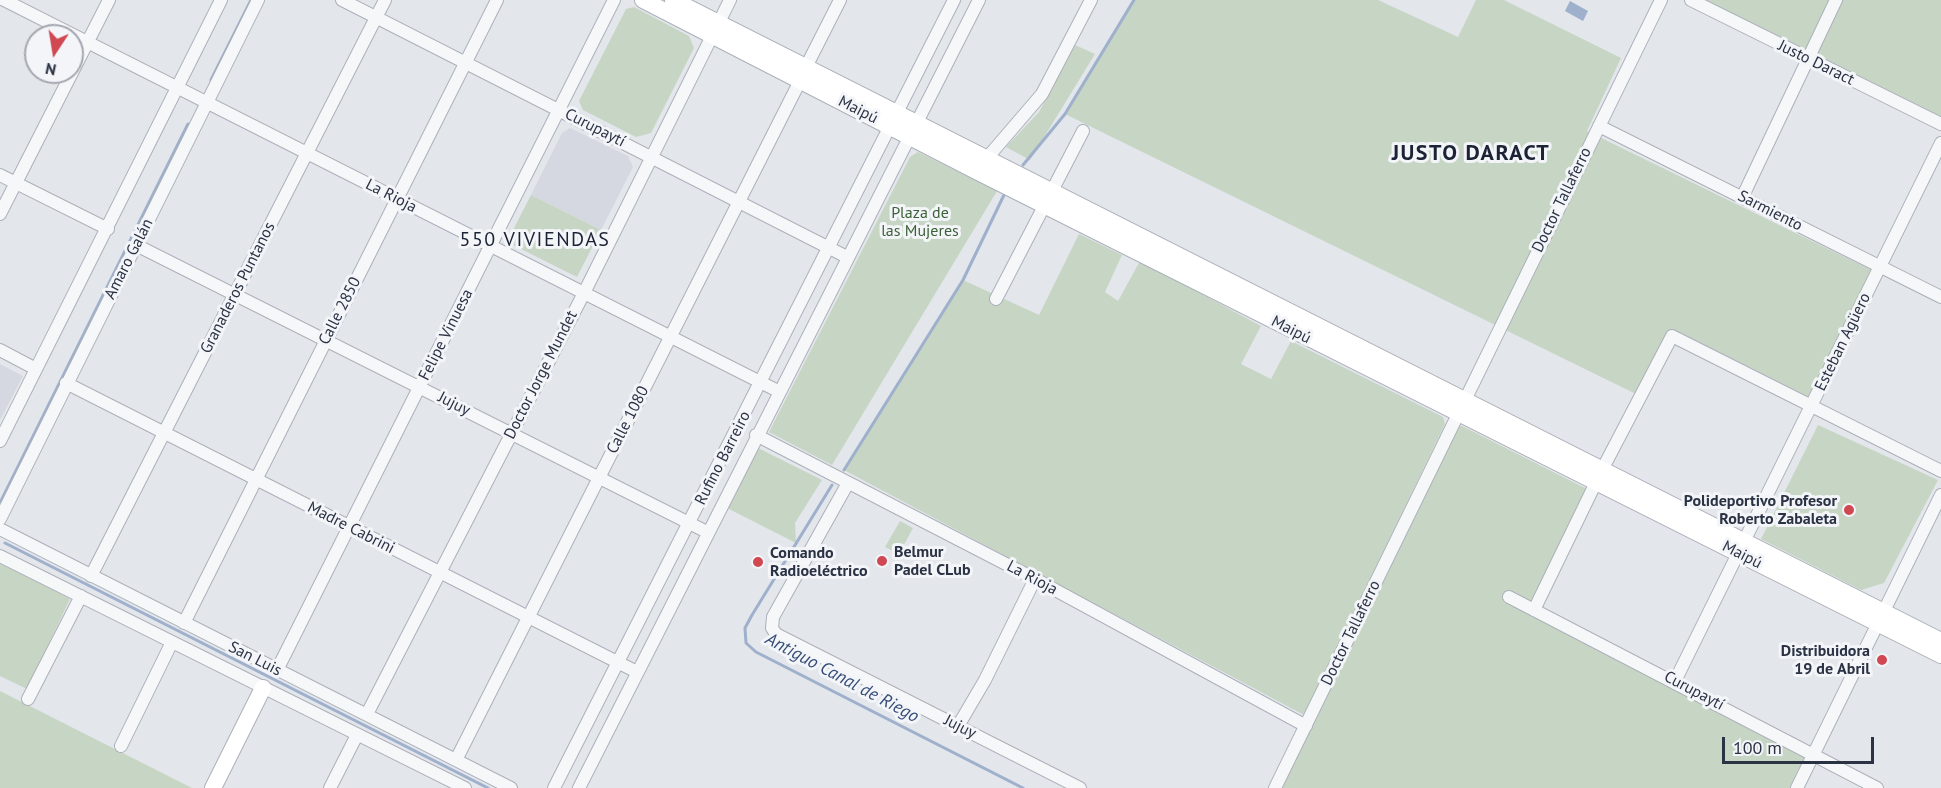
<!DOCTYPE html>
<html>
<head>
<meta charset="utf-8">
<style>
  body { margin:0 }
  #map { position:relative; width:1941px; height:788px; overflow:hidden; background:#e3e6eb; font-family:"PT Sans",sans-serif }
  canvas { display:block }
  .north { position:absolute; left:24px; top:24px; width:60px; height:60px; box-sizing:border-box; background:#f3f5f8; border:2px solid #a3a7b0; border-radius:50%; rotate:192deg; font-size:16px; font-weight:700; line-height:24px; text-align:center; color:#2a3244 }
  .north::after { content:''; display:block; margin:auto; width:21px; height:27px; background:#d04851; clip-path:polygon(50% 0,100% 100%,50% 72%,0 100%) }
  .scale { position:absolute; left:1722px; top:737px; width:152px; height:27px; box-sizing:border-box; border:3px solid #2a3244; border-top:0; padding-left:8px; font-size:18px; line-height:21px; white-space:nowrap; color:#2a3244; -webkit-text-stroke:4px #f3f5f8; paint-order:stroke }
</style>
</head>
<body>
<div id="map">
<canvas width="1941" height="788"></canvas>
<div class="north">N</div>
<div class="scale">100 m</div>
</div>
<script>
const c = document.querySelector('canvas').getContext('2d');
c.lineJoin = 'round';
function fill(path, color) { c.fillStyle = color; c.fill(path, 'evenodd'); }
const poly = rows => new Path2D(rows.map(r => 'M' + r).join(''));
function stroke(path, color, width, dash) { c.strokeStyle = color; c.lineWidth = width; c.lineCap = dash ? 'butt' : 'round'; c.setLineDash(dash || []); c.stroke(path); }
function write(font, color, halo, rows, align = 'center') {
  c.font = font + ' "PT Sans",sans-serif'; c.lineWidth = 6; c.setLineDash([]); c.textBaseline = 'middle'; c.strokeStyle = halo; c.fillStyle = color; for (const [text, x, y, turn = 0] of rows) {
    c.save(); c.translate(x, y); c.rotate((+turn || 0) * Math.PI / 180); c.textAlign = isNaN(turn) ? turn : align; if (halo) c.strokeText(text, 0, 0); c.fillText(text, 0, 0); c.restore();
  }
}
fill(poly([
  [570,128,628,156,633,167,601,230,531,195,562,133],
  [0,364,23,376,0,420]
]), '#d5d8e0');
fill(poly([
  [1134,0,1378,0,1458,37,1476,0,1504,0,1621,58,1587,131,1871,270,1808,398,1672,336,1640,396,1065,114],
  [1691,0,1941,0,1941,124],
  [634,7,689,36,694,48,651,133,636,137,583,110,579,101,626,9],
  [1075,45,1095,54,1030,160,1006,147,1039,112],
  [918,152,997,191,832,465,769,432,910,157],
  [531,195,601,230,577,277,507,242],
  [1079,234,1122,255,1105,292,1118,301,1140,261,1261,326,1241,364,1271,379,1291,341,1443,417,1445,424,1304,715,844,470,963,280,1039,315],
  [1818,425,1938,480,1884,583,1861,590,1761,539],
  [1458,426,1462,426,1589,490,1529,613,1807,757,1791,788,1282,788],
  [758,448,822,480,795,523,796,543,727,508],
  [900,521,913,528,899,554,885,547],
  [0,561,70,599,27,689,0,676],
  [0,691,192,788,0,788]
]), '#c7d5c4');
fill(poly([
  [1570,1,1588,11,1583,21,1565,11]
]), '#9eb0cb');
stroke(poly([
  [211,80,251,0],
  [1023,165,1065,114,1134,0],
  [844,470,963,280,1004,195],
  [832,485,752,615,745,628,746,643,756,652,1023,788],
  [0,503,188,124],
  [5,543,488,788]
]), '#9eb0cb', 3);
const street = poly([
  [4,0,778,391],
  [342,0,847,257],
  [1691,0,1941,124],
  [806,67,840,0],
  [1599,126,1941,297],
  [981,165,1042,94,1091,0],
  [0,175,108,229],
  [1742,198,1836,0],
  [0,214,109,0],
  [136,245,707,532],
  [996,299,1083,131],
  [0,350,36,369],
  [66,383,637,672],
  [756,435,1035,579,1306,726],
  [0,441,221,0],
  [848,483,773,617,772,628,776,634,1080,788],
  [0,519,258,0],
  [0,529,511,788],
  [0,556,465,788],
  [91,576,385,0],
  [1509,597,1877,788],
  [1534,610,1602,470,1672,336,1941,471],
  [184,623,497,0],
  [277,670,614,0],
  [1675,681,1941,143],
  [28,699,81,596],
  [367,714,584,293,730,0],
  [958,726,985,680,1035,579],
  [121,746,172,642],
  [456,760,800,81],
  [330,788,357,735],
  [554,788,954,0],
  [579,788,979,0],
  [1275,788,1661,0],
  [1797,788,1941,495]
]);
const secondary = poly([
  [643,0,976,171,1941,655],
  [673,0,1941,641],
  [213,788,263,688]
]);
stroke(street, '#acb0b9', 14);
stroke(secondary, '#acb0b9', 18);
stroke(street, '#f6f7f9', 12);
stroke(secondary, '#fff', 16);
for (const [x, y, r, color] of [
  [1849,510,6,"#d04851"],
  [882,561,6,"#d04851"],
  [758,562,6,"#d04851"],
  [1882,660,6,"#d04851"]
]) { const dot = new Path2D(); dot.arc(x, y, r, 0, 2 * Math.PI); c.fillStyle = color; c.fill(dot); stroke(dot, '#f3f5f8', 2); }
write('16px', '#2a3244', '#f3f5f8', [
  ["Justo Daract",1816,63,26],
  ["Maipú",858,110,27],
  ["Curupaytí",595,128,27],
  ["La Rioja",391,196,27],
  ["Doctor Tallaferro",1562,200,-64],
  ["Sarmiento",1770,211,27],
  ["Amaro Galán",129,259,-63],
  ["Granaderos Puntanos",238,288,-63],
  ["Calle 2850",340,311,-63],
  ["Maipú",1291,330,27],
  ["Felipe Vinuesa",446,335,-63],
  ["Esteban Agüero",1843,342,-64],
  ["Doctor Jorge Mundet",541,375,-63],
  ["Jujuy",454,404,27],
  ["Calle 1080",628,420,-63],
  ["Rufino Barreiro",723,458,-63],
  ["Madre Cabrini",351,528,27],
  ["Maipú",1742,555,27],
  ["La Rioja",1032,578,28],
  ["Doctor Tallaferro",1351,633,-64],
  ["San Luis",255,659,27],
  ["Curupaytí",1694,691,28],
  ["Jujuy",960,727,27]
]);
write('16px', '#3c6038', '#f3f5f8', [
  ["Plaza de",920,213],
  ["las Mujeres",920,231]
]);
write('bold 16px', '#2a3244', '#f3f5f8', [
  ["Polideportivo Profesor",1837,501],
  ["Roberto Zabaleta",1837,519],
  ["Belmur",894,552,"left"],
  ["Padel CLub",894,570,"left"],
  ["Comando",770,553,"left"],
  ["Radioeléctrico",770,571,"left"],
  ["Distribuidora",1870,651],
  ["19 de Abril",1870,669]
], 'right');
write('italic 18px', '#344d78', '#f3f5f8', [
  ["Antiguo Canal de Riego",842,678,28]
]);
c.letterSpacing = '1.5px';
write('20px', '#1c2335', '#f3f5f8', [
  ["550 VIVIENDAS",535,240]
]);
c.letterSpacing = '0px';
c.letterSpacing = '1.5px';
write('bold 22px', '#1c2335', '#f3f5f8', [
  ["JUSTO DARACT",1471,154]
]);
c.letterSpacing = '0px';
</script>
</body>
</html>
